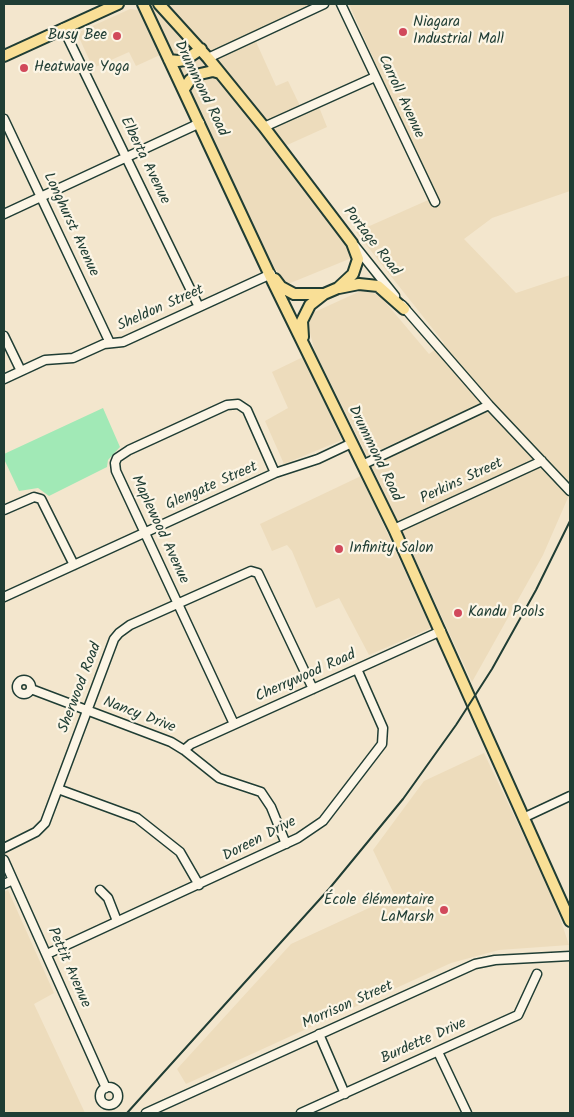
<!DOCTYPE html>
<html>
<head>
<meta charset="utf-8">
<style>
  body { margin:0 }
  #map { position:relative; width:574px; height:1117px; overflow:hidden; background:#f3e6cd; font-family:Kalam,sans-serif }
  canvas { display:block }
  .frame { position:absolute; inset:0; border:5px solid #1f3d34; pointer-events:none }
</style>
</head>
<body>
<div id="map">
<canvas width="574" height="1117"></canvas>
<div class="frame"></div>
</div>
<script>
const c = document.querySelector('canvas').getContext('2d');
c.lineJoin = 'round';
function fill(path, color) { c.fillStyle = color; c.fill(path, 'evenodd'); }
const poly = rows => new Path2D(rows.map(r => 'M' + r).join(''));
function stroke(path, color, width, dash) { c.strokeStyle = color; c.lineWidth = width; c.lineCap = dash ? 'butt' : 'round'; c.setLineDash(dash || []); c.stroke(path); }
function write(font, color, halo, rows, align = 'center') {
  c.font = font + ' Kalam,sans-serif'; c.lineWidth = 4.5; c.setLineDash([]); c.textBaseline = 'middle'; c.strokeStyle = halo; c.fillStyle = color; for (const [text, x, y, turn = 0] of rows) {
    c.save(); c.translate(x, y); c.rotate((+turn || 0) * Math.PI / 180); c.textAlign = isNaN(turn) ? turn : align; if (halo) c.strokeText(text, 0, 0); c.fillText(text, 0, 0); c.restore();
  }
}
fill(poly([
  [147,4,317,4,252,33,276,86,288,81,303,112,319,107,327,127,274,151,354,257,288,284,275,269],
  [349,4,570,4,570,191,492,218,464,239,516,293,570,275,570,493,543,555,472,682,371,465,403,449,399,441,367,456,315,352,309,329,308,315,365,289,381,297,429,354,444,343,356,232,435,197],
  [130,9,138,10,160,55,136,66,129,52,93,68,77,33],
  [303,357,342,440,284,464,265,421,288,408,272,372],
  [361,476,431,628,369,655,339,598,316,608,292,551,287,545,272,551,260,524],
  [484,753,553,897,569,945,499,950,451,963,186,1084,177,1069,291,944,395,896,373,850,424,781],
  [8,890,54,993,34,1004,85,1113,4,1113,4,892]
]), '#eddcbc');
fill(poly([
  [103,408,120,447,108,460,107,467,49,496,38,488,19,491,4,459,4,454]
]), '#a1e9b6');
const minor = poly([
  [341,4,435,202],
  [63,28,199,307],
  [208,58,324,4],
  [4,119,110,343],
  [264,127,375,77],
  [4,214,200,123],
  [355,246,395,296],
  [402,305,489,405,570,491],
  [4,336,21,371],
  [4,379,45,360,73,358,104,344,123,342,271,274],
  [362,465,489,405],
  [4,510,34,497,41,499,74,565],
  [394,529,542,461],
  [4,597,275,473,318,459,352,443],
  '17 687a7 7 0 1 1 14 0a7 7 0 1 1-14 0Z',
  [31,689,171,742,184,750,219,778,261,792,271,807,286,844],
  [234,724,116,471,115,463,117,458,129,450,227,405,238,404,247,410,275,473],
  [184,750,191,744,441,631],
  [58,789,137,818,180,852,199,885],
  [523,818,570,796],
  [4,848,36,832,45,823,114,639,119,633,130,625,251,571,258,573,313,689],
  [4,860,106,1088],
  [4,884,13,880],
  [100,890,108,898,117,921],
  [47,954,298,838,323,821,382,744,383,728,357,669],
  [319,1034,345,1094],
  [438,1052,467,1113],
  '100 1096a9 9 0 1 1 18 0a9 9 0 1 1-18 0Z',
  [146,1113,475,964,495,960,570,956],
  [301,1113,518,1015,537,974]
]);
const major = poly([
  [143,4,273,282,394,529,570,921],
  [159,4,208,58,264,127,352,243,358,259,353,274,338,288,324,294,310,305,302,321,303,337],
  [4,56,118,4],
  [169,60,178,61,185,60,201,49],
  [184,89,190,80,200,74,213,71,220,73],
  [275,279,281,287,294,294,323,294],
  [339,288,359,284,378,286,404,309]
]);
stroke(minor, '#1f3d34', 11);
stroke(major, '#1f3d34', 14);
stroke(minor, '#fcf5e5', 8);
stroke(major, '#f9df96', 10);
stroke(poly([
  [127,1113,329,889,403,799,456,725,492,669,536,590,570,521]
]), '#1f3d34', 2);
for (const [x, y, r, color] of [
  [403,32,5,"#d1495b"],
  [117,36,5,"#d1495b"],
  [24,68,5,"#d1495b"],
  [339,549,5,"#d1495b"],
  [458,613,5,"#d1495b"],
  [444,910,5,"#d1495b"]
]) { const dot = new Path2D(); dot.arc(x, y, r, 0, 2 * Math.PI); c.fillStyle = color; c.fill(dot); stroke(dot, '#fcf5e5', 2); }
write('15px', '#1f3d34', '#fcf5e5', [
  ["Niagara",413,23],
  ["Industrial Mall",413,40],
  ["Busy Bee",107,36,"right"],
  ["Heatwave Yoga",34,68],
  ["Infinity Salon",349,549],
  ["Kandu Pools",468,613],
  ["École élémentaire",434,901,"right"],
  ["LaMarsh",434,918,"right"]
], 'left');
write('15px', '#1f3d34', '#fcf5e5', [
  ["Drummond Road",200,89,64],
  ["Carroll Avenue",400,97,65],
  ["Elberta Avenue",144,161,64],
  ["Longhurst Avenue",70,225,65],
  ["Portage Road",371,242,52],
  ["Sheldon Street",161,309,-24],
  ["Drummond Road",374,454,64],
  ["Perkins Street",462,482,-25],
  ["Glengate Street",212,487,-24],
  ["Maplewood Avenue",159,530,65],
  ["Cherrywood Road",306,677,-24],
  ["Sherwood Road",81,688,-69],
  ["Nancy Drive",139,716,21],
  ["Doreen Drive",260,840,-27],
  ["Pettit Avenue",68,968,66],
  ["Morrison Street",348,1006,-24],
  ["Burdette Drive",424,1042,-24]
]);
</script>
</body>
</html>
